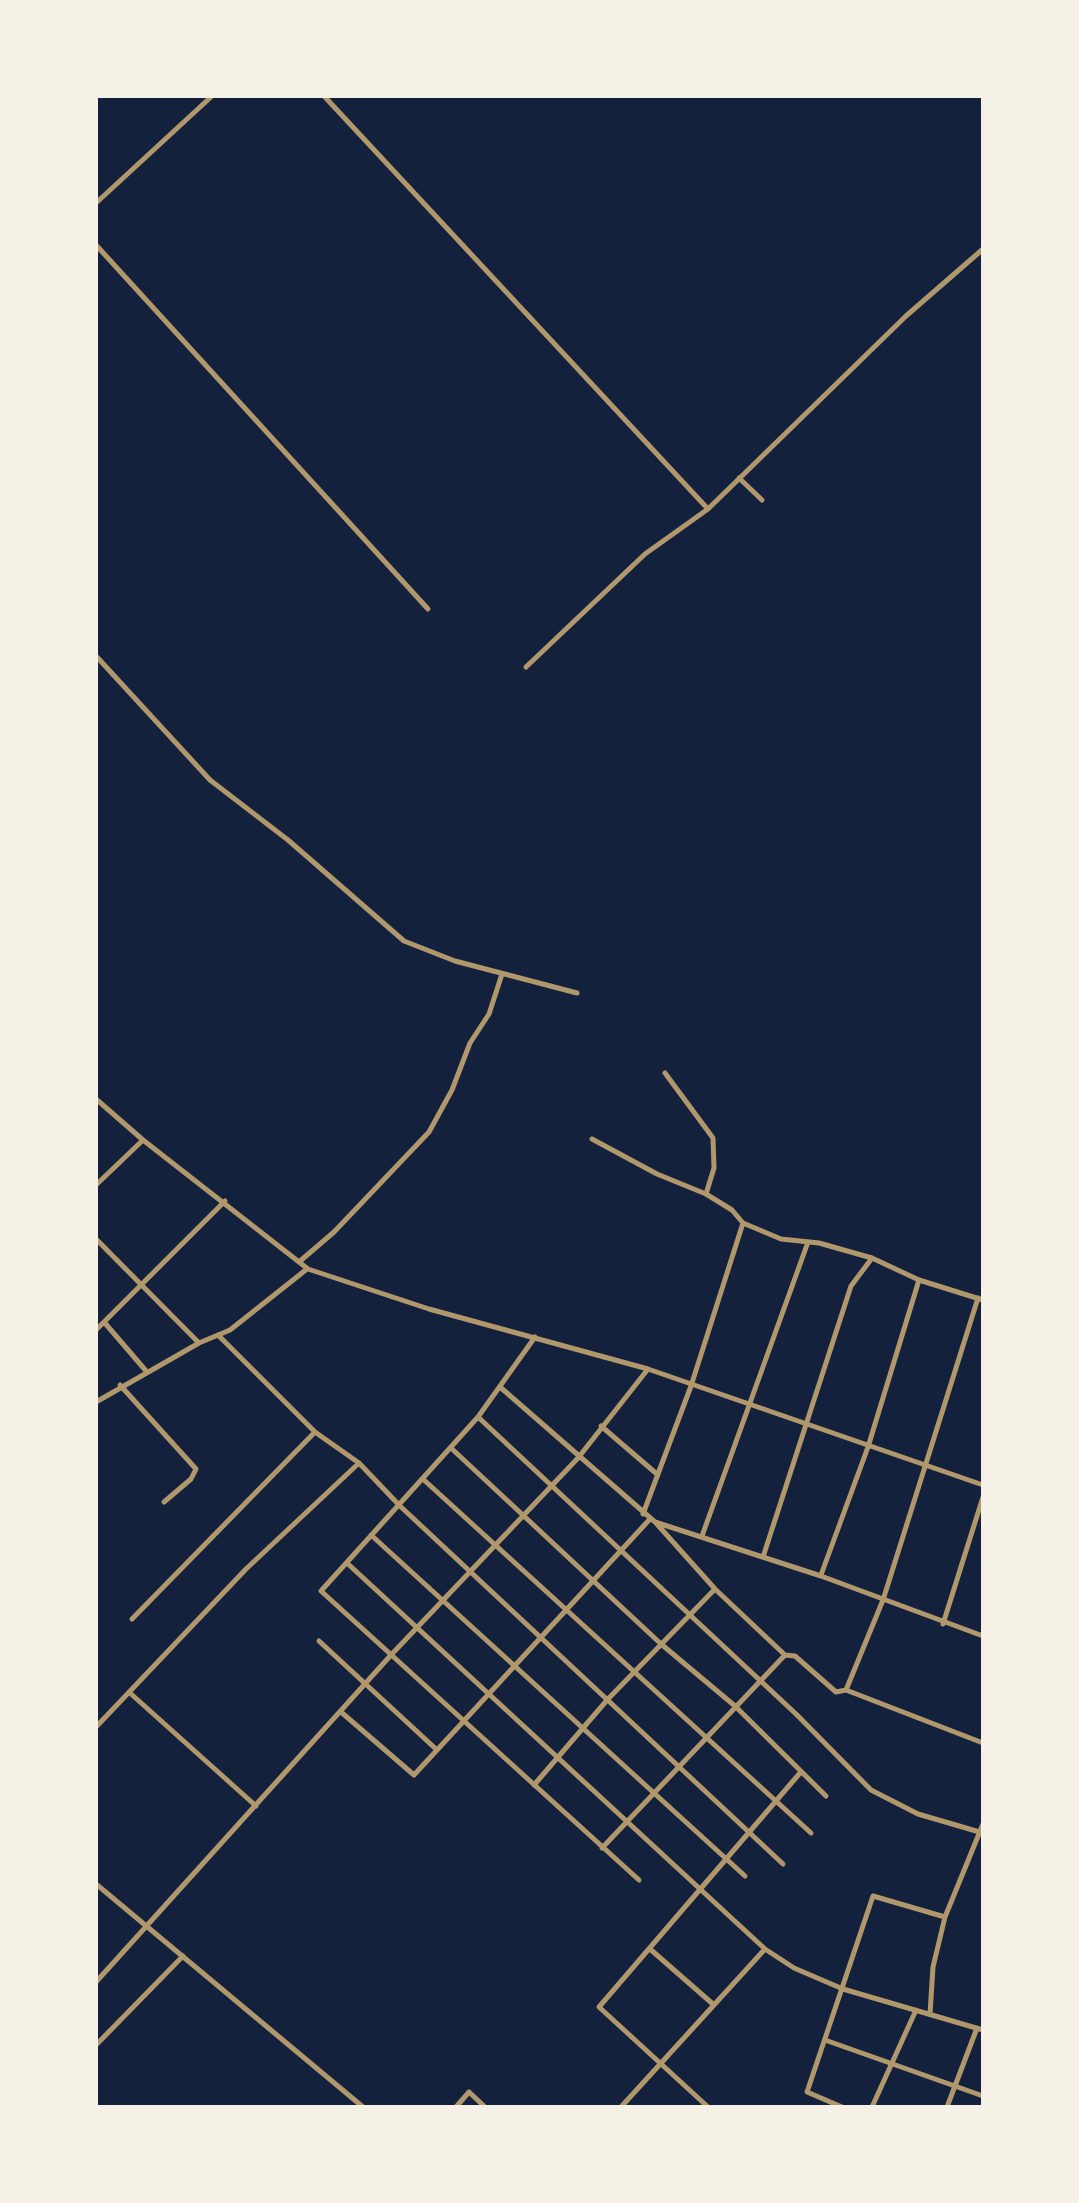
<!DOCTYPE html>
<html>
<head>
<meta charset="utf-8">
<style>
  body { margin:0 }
  #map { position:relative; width:1079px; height:2203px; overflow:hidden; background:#14213d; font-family:"Roboto Condensed",sans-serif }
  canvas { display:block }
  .frame { position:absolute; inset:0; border:98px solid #f6f1e7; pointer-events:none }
</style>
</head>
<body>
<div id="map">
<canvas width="1079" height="2203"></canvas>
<div class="frame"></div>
</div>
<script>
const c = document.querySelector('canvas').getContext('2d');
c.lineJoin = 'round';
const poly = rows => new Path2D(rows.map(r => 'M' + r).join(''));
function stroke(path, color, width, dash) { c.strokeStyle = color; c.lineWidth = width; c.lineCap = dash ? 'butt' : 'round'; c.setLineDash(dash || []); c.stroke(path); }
stroke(poly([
  [324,96,708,509],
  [96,203,212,96],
  [96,245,428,609],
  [739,478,762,500],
  [96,656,210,780,288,840,404,941,455,961,577,993],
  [526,667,645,554,708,509,906,316,983,249],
  [665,1073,713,1138,714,1168,706,1194],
  [96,1099,143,1140,308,1269,429,1309,648,1369,983,1485],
  [592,1139,657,1174,706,1194,732,1210,743,1223],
  [96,1185,143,1140],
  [96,1239,199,1343],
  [299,1262,334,1232,429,1132,452,1090,470,1043,489,1014,502,974],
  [104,1322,147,1372],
  [96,1330,225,1201],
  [218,1335,315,1432,359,1463,400,1506,783,1864],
  [535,1337,478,1417,321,1591,639,1880],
  [120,1385,196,1469,191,1479,164,1502],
  [500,1387,655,1522,821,1576,983,1636],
  [96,1402,199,1343,230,1330,307,1269],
  [478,1417,796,1714,871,1790,918,1814,983,1833],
  [601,1426,658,1475],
  [451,1448,661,1644,735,1706,826,1796],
  [424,1480,811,1833],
  [643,1514,691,1386,743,1223,781,1239,819,1243,872,1258,919,1280,983,1300],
  [656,1523,715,1589,785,1655],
  [371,1535,745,1876],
  [702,1536,808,1242],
  [763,1557,851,1286,872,1258],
  [347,1563,765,1949,794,1968,843,1989,983,2030],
  [821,1575,868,1447,919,1280],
  [132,1619,315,1432],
  [943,1624,983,1497],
  [319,1641,437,1750],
  [846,1690,983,1743],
  [130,1693,256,1806],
  [341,1712,414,1775,650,1519],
  [96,1727,246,1569,359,1463],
  [534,1785,608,1699,715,1589],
  [602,1848,785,1655,795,1656,836,1692,846,1690,883,1600,978,1298],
  [96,1884,363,2107],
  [650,1949,714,2005],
  [96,1982,391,1655,578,1458,648,1369],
  [930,2014,933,1967,945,1917,983,1824],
  [825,2040,983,2096],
  [96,2045,183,1956],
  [456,2107,469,2092,485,2107],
  [621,2107,765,1949],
  [708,2107,599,2007,800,1773],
  [842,2107,807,2092,873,1896,945,1917],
  [872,2107,916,2010],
  [947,2107,977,2028]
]), '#b1986c', 5);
</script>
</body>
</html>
